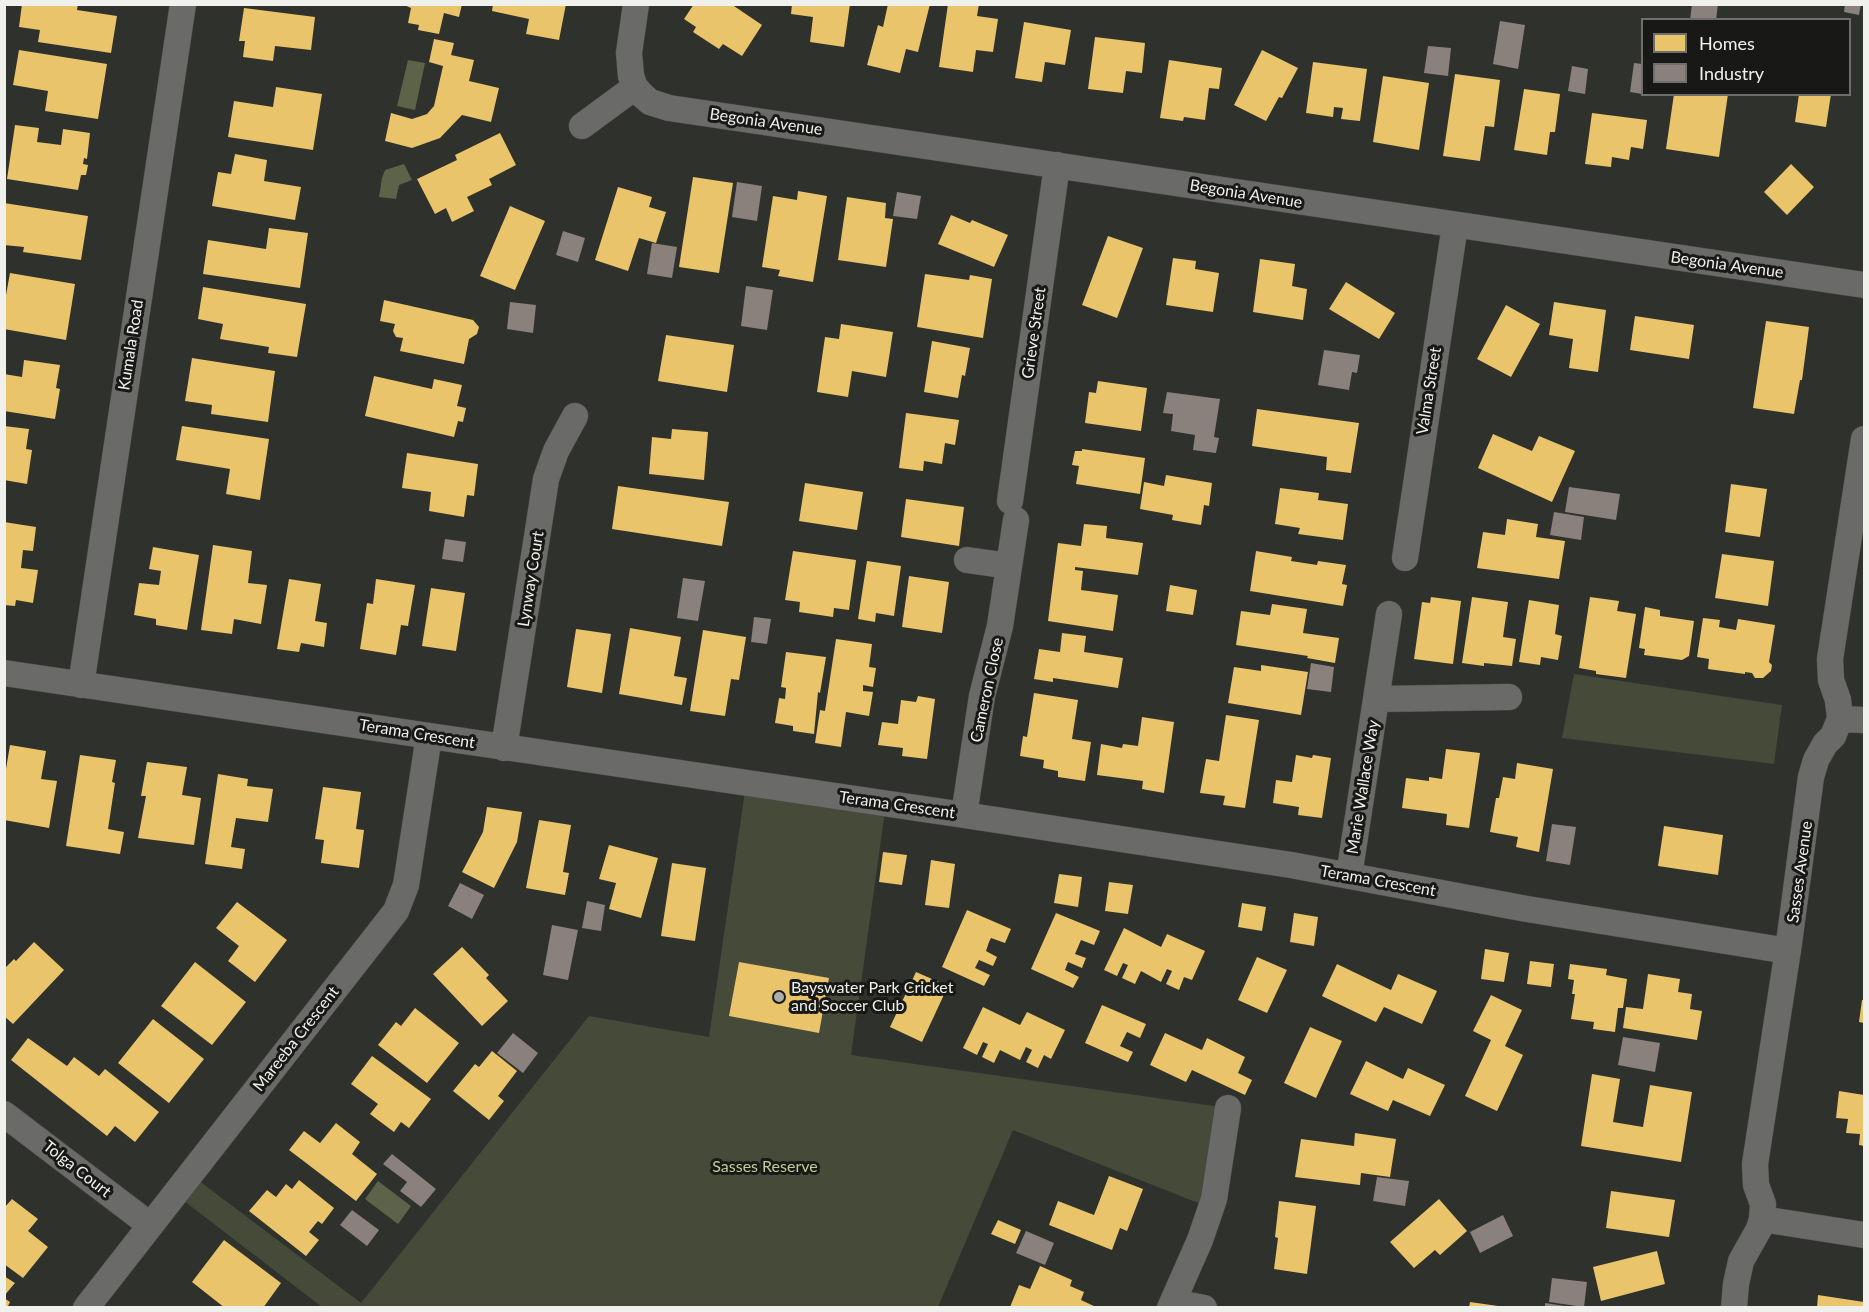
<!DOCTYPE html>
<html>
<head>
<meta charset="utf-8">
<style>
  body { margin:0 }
  #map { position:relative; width:1869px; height:1312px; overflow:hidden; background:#2f312c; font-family:Lato,sans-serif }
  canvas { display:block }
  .frame { position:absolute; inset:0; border:6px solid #f0f1ed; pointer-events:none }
  .legend { position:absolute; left:1641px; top:18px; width:210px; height:78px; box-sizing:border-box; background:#181916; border:2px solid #6e6f6c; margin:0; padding:8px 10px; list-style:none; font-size:18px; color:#f0f1ed }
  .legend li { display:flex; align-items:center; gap:12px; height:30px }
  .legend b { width:30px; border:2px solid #6e6f6c }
</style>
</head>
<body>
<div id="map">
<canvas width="1869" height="1312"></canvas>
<div class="frame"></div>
<ul class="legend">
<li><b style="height:16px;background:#e9c46a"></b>Homes</li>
<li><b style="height:16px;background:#8a817c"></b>Industry</li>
</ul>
</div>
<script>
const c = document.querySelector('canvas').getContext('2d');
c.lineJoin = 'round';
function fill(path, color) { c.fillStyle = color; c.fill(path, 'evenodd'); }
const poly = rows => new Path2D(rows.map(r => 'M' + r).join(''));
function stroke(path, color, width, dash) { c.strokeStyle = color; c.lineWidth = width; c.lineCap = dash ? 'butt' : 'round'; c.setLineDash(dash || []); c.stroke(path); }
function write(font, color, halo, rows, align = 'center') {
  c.font = font + ' Lato,sans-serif'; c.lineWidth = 6; c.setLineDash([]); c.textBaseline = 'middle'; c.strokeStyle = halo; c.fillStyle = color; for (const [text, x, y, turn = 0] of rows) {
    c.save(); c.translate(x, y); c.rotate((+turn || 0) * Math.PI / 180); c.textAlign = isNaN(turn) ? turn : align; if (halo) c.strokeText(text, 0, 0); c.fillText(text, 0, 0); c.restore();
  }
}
fill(poly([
  [1574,674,1782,705,1774,764,1562,738],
  [746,784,886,804,851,1055,1228,1108,1211,1208,1013,1130,938,1307,322,1307,175,1194,190,1174,361,1303,589,1016,709,1037]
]), '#454a39');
fill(poly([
  [408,60,425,63,415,110,397,106],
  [404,164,412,180,399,185,396,199,379,197,382,178,385,170],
  [378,1181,411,1206,398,1224,365,1199]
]), '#5d6348');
fill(poly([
  [22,4,78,4,77,10,117,16,111,53,38,42,40,30,19,27],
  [402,4,462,4,459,17,444,13,439,34,418,30,419,25,408,23,411,8],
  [493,4,566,4,559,40,526,34,529,19,492,11],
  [694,4,731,4,762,25,742,56,723,44,719,49,693,32,696,27,684,19],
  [792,4,850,4,844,47,810,42,813,17,791,14],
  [888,4,930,4,918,52,906,49,900,73,867,65,878,25,883,27],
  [948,4,979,4,977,16,998,19,993,52,976,50,973,72,939,67],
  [244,8,315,17,311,50,275,46,273,61,243,57,245,41,239,41],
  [1024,22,1071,30,1065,65,1045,62,1042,82,1015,78],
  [1095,37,1145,43,1142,73,1126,71,1123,93,1088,89],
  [434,39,454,43,451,55,474,60,469,81,499,88,491,122,462,115,440,138,412,148,385,141,391,113,412,119,427,114,434,106,443,66,429,62],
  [19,50,107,64,98,119,45,111,48,91,13,85],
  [1262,50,1298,68,1282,98,1279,97,1266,121,1234,105],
  [1169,60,1222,68,1219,89,1209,88,1205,120,1184,117,1183,121,1160,118],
  [1313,62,1367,69,1360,121,1341,119,1343,108,1334,107,1333,117,1306,113],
  [1455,74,1500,80,1494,127,1485,126,1480,161,1443,156],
  [1383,76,1429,83,1419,150,1373,142],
  [276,87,322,94,313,150,228,137,234,101,273,107],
  [1524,89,1560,94,1555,132,1550,132,1547,155,1514,150],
  [1674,94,1728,94,1719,157,1666,149],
  [1799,94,1831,94,1826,127,1795,122],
  [1592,113,1647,120,1643,149,1631,147,1629,160,1612,157,1611,167,1585,164],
  [15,125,39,128,37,142,61,145,63,129,90,133,87,159,84,158,83,164,88,165,86,175,81,175,78,190,7,179],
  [500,133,516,165,489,179,492,185,467,197,474,211,452,222,446,208,435,214,417,179,457,160,455,155],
  [235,154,267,160,264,181,301,187,295,220,212,206,218,172,231,174],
  [1791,164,1814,187,1787,215,1764,192],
  [693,177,733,183,719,273,679,267],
  [618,187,652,197,649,207,666,212,656,243,639,238,628,271,595,260],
  [798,191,827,196,813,282,778,276,780,270,762,267,773,196,797,200],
  [847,197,886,203,885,218,893,219,886,267,838,260],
  [4,203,88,216,81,260,23,252,24,247,4,245],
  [510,206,545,221,515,290,480,276],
  [951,215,970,223,972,220,1008,235,994,267,938,244],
  [269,228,308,233,300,288,203,274,208,240,266,249],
  [1108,236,1143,248,1117,318,1082,305],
  [1173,258,1196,261,1195,269,1219,273,1213,312,1166,305],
  [1260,259,1295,264,1292,286,1307,289,1303,320,1253,312],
  [10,273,75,284,66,340,4,329,4,306],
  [925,274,969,280,970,275,992,279,983,338,917,327],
  [1346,282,1395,313,1379,339,1329,309],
  [203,287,306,304,297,357,268,353,269,347,220,339,223,324,198,319],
  [384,300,473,320,479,327,477,334,469,339,464,364,400,351,403,338,396,337,393,331,395,324,380,321],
  [1554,302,1606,310,1598,372,1569,368,1573,339,1549,335],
  [1506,305,1540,324,1511,377,1477,359],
  [1635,316,1694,325,1689,359,1630,350],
  [1766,321,1809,327,1802,380,1800,380,1794,414,1753,408],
  [841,324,893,332,886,377,852,371,848,397,817,392,825,337,839,339],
  [666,335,734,345,727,392,658,381],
  [932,341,970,348,965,376,962,375,958,398,924,392],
  [192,358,275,371,268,422,211,414,212,405,185,401],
  [24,360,60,365,56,388,60,389,55,419,4,411,4,374,22,377],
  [374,376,432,389,434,379,462,385,457,406,466,408,463,422,458,421,454,437,365,416],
  [1098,381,1147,388,1141,431,1085,423,1089,392,1096,393],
  [1257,409,1359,423,1351,473,1326,470,1327,457,1252,446],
  [906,413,959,420,955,445,945,443,942,464,924,461,923,471,899,468],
  [4,426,29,429,26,449,32,450,27,484,4,480],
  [182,426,269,439,260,500,226,494,230,469,176,460],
  [672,429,708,432,704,480,649,474,652,437,671,439],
  [1493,434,1532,451,1539,436,1575,451,1552,502,1478,468],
  [1082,449,1145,458,1140,494,1076,484,1079,466,1072,465,1075,451,1082,451],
  [407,453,478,464,474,496,467,495,464,517,429,511,431,492,402,488],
  [1166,475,1212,483,1209,506,1204,505,1201,525,1172,520,1173,515,1140,509,1144,482,1164,486],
  [805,483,863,492,857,530,799,521],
  [1731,484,1767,489,1760,537,1725,532],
  [618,486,729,502,722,546,612,529],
  [1280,488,1319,493,1318,500,1348,504,1343,540,1298,534,1300,528,1275,524],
  [906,499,964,507,959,546,901,537],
  [1507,519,1538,524,1536,537,1565,541,1559,579,1477,568,1483,532,1505,535],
  [4,522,36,527,33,551,23,550,21,568,38,570,33,603,16,600,15,606,4,605],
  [1084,524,1107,526,1106,538,1143,543,1138,575,1075,567,1075,570,1083,571,1081,590,1118,595,1113,631,1048,621,1058,543,1081,546],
  [213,545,252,551,248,583,267,585,261,624,234,619,232,634,201,630],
  [153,547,199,555,187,630,156,625,156,619,134,615,139,583,159,585,161,571,149,569],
  [793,551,856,560,849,610,834,608,833,617,799,612,800,602,785,600],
  [1256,551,1292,557,1291,561,1317,565,1318,561,1346,565,1342,584,1347,585,1343,606,1250,591],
  [1722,554,1774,561,1768,606,1715,598],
  [867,561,901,566,894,616,876,613,875,622,858,619],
  [909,576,949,582,942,633,902,627],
  [289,579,321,584,315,621,327,623,324,647,301,643,299,652,277,649],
  [376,579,415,585,408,626,401,625,396,655,360,649,367,603,373,604],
  [1170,585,1197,590,1193,615,1166,611],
  [431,588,465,593,456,651,422,646],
  [1431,597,1461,601,1453,664,1414,659,1422,602,1430,603],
  [1472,597,1508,602,1503,637,1516,639,1512,666,1484,663,1484,666,1462,663],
  [1590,597,1619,601,1617,611,1636,614,1626,678,1596,674,1596,671,1579,668],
  [1529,600,1559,605,1555,634,1562,636,1558,660,1541,657,1540,665,1519,662],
  [1272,604,1307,609,1303,633,1339,638,1335,663,1307,658,1308,656,1236,645,1241,611,1270,615],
  [1645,607,1660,610,1660,616,1694,621,1689,656,1682,660,1644,655,1645,649,1639,648],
  [1703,618,1720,620,1719,627,1736,630,1738,619,1775,625,1769,662,1772,665,1771,671,1763,678,1755,678,1752,673,1745,672,1745,674,1708,669,1709,659,1697,657],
  [630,628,681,637,674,676,687,678,682,705,619,694],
  [576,629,611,634,602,693,567,687],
  [703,630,746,637,739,680,731,679,725,716,690,711],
  [1062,633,1086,636,1084,652,1123,658,1118,688,1053,678,1053,682,1034,679,1039,649,1060,652],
  [836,639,872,644,869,667,876,668,873,687,863,685,863,691,873,692,869,716,846,712,841,747,815,743,820,710,825,711],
  [786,652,826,657,820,693,818,692,814,734,793,731,793,726,775,723,779,698,785,699,786,688,781,687],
  [1261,665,1308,672,1301,715,1228,703,1234,667,1261,671],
  [1034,693,1078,700,1072,739,1091,742,1085,781,1058,777,1058,771,1043,768,1044,760,1020,756,1023,736,1027,737],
  [918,696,935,699,927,759,902,756,903,748,878,745,882,722,898,724,901,700,916,702],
  [1226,715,1259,720,1245,808,1223,805,1225,796,1200,793,1206,759,1219,761],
  [1142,717,1174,722,1164,793,1142,789,1143,781,1097,775,1101,744,1122,748,1123,744,1138,746],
  [10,745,46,751,41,779,57,781,49,828,4,820,4,781],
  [1446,749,1480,753,1469,828,1446,825,1447,814,1402,808,1406,778,1429,781,1429,777,1442,779],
  [80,755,116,760,112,782,115,783,108,829,124,832,120,854,66,846],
  [1296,755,1312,758,1313,755,1331,758,1322,818,1298,815,1299,807,1273,803,1276,780,1292,782],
  [147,762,187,767,182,795,201,798,194,845,138,838,146,796,141,796],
  [1517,763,1553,769,1539,852,1516,847,1518,837,1490,832,1496,798,1499,798,1503,777,1515,779],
  [218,774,248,779,247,786,273,789,268,822,236,818,231,847,245,849,242,869,205,864],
  [323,787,361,792,356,829,364,830,359,868,321,863,324,840,315,839],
  [487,807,522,812,517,842,494,888,462,872,483,832],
  [539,820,571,825,563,872,569,873,565,895,526,888],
  [1664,826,1723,835,1718,875,1658,866],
  [609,845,658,858,641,918,609,909,616,883,599,879],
  [883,852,907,855,902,885,879,882],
  [931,860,955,864,949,908,925,905],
  [672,863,706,868,695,941,661,936],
  [1059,874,1082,877,1078,907,1054,903],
  [1109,882,1133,885,1128,914,1105,911],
  [237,902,287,940,255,982,228,961,239,946,216,928],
  [1242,903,1266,907,1262,931,1238,927],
  [967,910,1011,929,1005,943,991,938,989,942,986,951,997,957,993,966,979,960,975,968,990,975,984,986,942,967],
  [1056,913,1100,931,1094,945,1081,940,1075,954,1086,958,1082,968,1068,962,1065,970,1079,977,1073,988,1031,969],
  [1294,913,1318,917,1314,946,1290,942],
  [1124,928,1161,947,1167,934,1205,951,1192,980,1184,977,1179,990,1166,984,1172,971,1167,969,1161,982,1141,971,1135,984,1122,978,1128,965,1123,963,1117,976,1104,970],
  [34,942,64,970,13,1024,4,1016,4,969,14,959,16,961],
  [462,947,489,975,486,978,508,1001,482,1026,433,974],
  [1485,949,1509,953,1504,982,1481,979],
  [1257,957,1287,970,1267,1013,1238,1000],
  [1530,961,1554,964,1551,987,1527,984],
  [195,962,246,1002,212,1045,161,1006],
  [739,962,829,978,819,1033,729,1016],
  [1337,964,1391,990,1398,974,1437,991,1422,1024,1384,1007,1376,1022,1322,996],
  [1570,964,1607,969,1606,975,1627,979,1623,1008,1618,1008,1615,1032,1593,1029,1594,1022,1571,1019,1575,994,1572,994,1574,980,1568,979],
  [916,972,948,986,922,1042,890,1027],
  [1648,974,1680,979,1678,992,1692,994,1690,1009,1702,1011,1697,1040,1623,1028,1626,1007,1643,1009],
  [1491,995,1522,1010,1505,1046,1523,1055,1497,1111,1465,1096,1491,1040,1473,1031],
  [1862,1000,1864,1000,1864,1023,1859,1022],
  [1102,1005,1146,1024,1140,1038,1127,1032,1120,1046,1133,1052,1128,1062,1085,1043],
  [983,1007,1020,1025,1027,1012,1065,1030,1051,1059,1044,1055,1038,1068,1026,1062,1032,1050,1026,1047,1020,1060,1000,1050,994,1063,982,1057,988,1044,983,1042,977,1055,963,1048],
  [415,1008,459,1043,427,1083,378,1045,396,1022,401,1026],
  [153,1019,204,1059,169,1103,118,1063],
  [1310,1027,1342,1041,1316,1098,1284,1083],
  [1165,1033,1202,1050,1207,1038,1245,1057,1238,1073,1252,1080,1245,1095,1192,1070,1186,1082,1150,1065],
  [28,1038,67,1066,74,1057,99,1076,105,1069,159,1112,135,1142,115,1126,107,1136,11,1060],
  [492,1051,517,1071,498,1096,504,1101,489,1120,453,1091,475,1064,479,1067],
  [372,1056,431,1099,409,1128,401,1122,394,1132,370,1114,378,1104,351,1084],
  [1366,1061,1403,1079,1408,1068,1445,1085,1430,1116,1393,1100,1388,1111,1350,1094],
  [1592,1074,1620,1079,1613,1122,1643,1127,1650,1085,1692,1092,1681,1162,1581,1146],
  [1839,1091,1864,1095,1864,1146,1859,1145,1860,1134,1846,1133,1848,1119,1836,1118],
  [336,1123,360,1142,352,1154,377,1174,356,1201,289,1150,304,1131,320,1143],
  [1355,1133,1396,1139,1390,1177,1361,1173,1360,1185,1295,1177,1301,1139,1354,1146],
  [1109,1176,1143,1189,1127,1231,1120,1228,1112,1250,1049,1225,1058,1201,1094,1215],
  [299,1180,334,1208,322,1224,318,1221,309,1232,319,1240,306,1256,249,1211,267,1190,276,1197,286,1184,292,1189],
  [1611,1191,1675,1200,1669,1237,1606,1228],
  [12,1199,38,1219,28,1231,48,1247,23,1278,4,1264,4,1208],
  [1439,1199,1467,1231,1440,1255,1435,1250,1414,1268,1390,1242],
  [1279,1201,1316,1206,1307,1274,1274,1269,1278,1238,1275,1237],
  [998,1220,1021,1230,1015,1244,991,1234],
  [224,1240,281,1283,263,1308,225,1308,192,1282],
  [1657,1251,1665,1284,1601,1301,1593,1267],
  [1040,1266,1072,1280,1070,1286,1084,1292,1081,1300,1098,1308,1010,1307,1019,1285,1030,1289],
  [4,1276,15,1283,4,1296],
  [1818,1295,1864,1302,1864,1308,1817,1308],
  [4,1298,10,1302,7,1308,4,1308],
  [1470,1302,1498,1306,1497,1308,1469,1308]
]), '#e9c46a');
fill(poly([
  [1692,4,1718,4,1716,20,1690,20],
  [1845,4,1861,4,1859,15,1844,12],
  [1500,21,1525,25,1518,69,1493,64],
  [1428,46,1451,48,1448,76,1424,73],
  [1634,63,1642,64,1642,94,1630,92],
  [1572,66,1588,69,1585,94,1568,91],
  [737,182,762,186,757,221,732,217],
  [897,192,921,196,917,219,893,216],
  [563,231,585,238,578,262,556,255],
  [652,243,677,247,672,278,647,274],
  [746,286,773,290,767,330,741,326],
  [510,302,536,305,533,333,507,329],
  [1324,350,1360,355,1357,373,1352,372,1349,390,1318,385],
  [1167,392,1220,399,1214,437,1219,438,1216,453,1193,450,1195,435,1171,431,1173,414,1163,413],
  [1569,487,1620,494,1616,520,1565,512],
  [1554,512,1584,517,1581,540,1550,535],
  [445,539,466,542,463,562,442,559],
  [683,578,705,581,698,621,677,618],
  [754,617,771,619,767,644,751,642],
  [1311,663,1334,667,1331,692,1307,689],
  [1552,824,1576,827,1570,865,1546,861],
  [460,883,484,895,472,919,448,906],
  [587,901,605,905,601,931,582,928],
  [552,925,578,930,568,980,543,975],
  [513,1033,538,1053,523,1073,497,1053],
  [1623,1037,1660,1043,1655,1072,1618,1065],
  [392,1154,436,1189,421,1207,400,1191,407,1182,383,1164],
  [1377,1177,1409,1181,1405,1206,1373,1201],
  [352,1210,379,1230,367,1246,340,1225],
  [1503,1215,1513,1236,1480,1253,1470,1232],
  [1026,1231,1054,1243,1045,1265,1016,1253],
  [1552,1278,1587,1282,1584,1307,1549,1302],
  [1545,1303,1565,1306,1565,1308,1545,1308]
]), '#8a817c');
const minor = poly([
  [636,4,629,53,631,76,635,87,642,95,650,102,669,108,1864,285],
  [582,126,635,87],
  [1010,501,1057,165],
  [1405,558,1455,225],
  [967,560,1009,566],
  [4,673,964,815,1291,865,1527,909,1788,951],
  [81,685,183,4],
  [1377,699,1509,697],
  [1840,719,1864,720],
  [504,748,546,479,556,451,575,416],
  [964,815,982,696,1000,626,1016,520],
  [1349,876,1389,614],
  [4,1114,150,1225],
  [1762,1219,1864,1235],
  [1173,1302,1204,1308],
  [86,1308,396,911,406,885,429,736],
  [1170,1308,1200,1240,1214,1199,1228,1108],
  [1734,1308,1736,1284,1741,1261,1759,1229,1762,1219,1763,1204,1756,1185,1755,1164,1789,943,1811,777,1816,760,1825,744,1833,736,1840,719,1838,700,1831,680,1830,659,1864,439]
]);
stroke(minor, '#4b4c48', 27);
stroke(minor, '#6a6b68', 26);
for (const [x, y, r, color] of [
  [779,997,6,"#acaea9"]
]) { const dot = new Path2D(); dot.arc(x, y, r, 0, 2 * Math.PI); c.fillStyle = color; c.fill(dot); stroke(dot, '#181916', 2); }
write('16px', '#f0f1ed', '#181916', [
  ["Begonia Avenue",766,122,8],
  ["Begonia Avenue",1246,194,9],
  ["Begonia Avenue",1727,265,8],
  ["Grieve Street",1034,333,-82],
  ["Kumala Road",131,345,-81],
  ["Valma Street",1429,391,-81],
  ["Lynway Court",531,579,-81],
  ["Cameron Close",987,690,-78],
  ["Terama Crescent",417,734,9],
  ["Marie Wallace Way",1363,787,-81],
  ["Terama Crescent",897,805,8],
  ["Sasses Avenue",1800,872,-82],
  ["Terama Crescent",1378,881,10],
  ["Mareeba Crescent",296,1039,-52],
  ["Tolga Court",77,1169,38]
]);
write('16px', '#f0f1ed', '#181916', [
  ["Bayswater Park Cricket",791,988],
  ["and Soccer Club",791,1006]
], 'left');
write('16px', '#c1cd96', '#181916', [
  ["Sasses Reserve",765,1167]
]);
</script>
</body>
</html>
